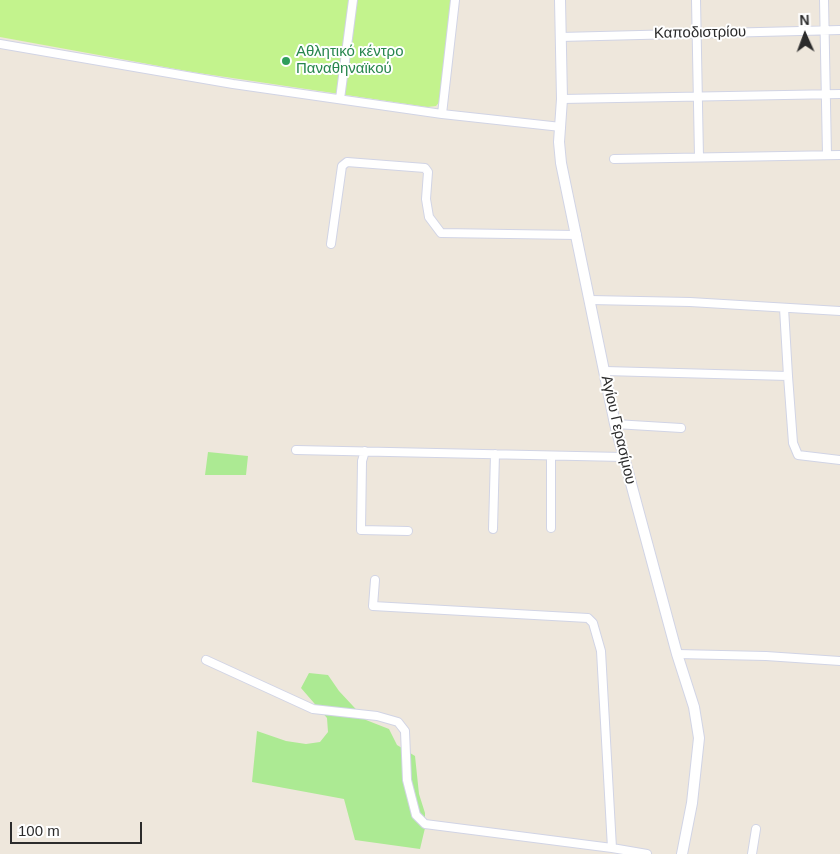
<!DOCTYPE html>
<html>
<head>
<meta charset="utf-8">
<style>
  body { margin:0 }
  #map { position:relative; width:840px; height:854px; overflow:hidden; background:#eee7dc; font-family:Helvetica,sans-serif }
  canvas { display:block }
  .north { position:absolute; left:780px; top:10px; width:50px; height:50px; -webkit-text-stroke:4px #fff; paint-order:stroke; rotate:358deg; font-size:14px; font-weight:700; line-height:20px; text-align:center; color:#2b2b2b }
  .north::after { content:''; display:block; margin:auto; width:18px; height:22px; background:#2b2b2b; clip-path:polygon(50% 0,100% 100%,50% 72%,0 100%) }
  .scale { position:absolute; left:10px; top:822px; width:132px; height:22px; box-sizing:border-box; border:2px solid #2b2b2b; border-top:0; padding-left:6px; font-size:15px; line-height:18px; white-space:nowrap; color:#2b2b2b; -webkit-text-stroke:4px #fff; paint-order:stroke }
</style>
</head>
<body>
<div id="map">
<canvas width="840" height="854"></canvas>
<div class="north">N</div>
<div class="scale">100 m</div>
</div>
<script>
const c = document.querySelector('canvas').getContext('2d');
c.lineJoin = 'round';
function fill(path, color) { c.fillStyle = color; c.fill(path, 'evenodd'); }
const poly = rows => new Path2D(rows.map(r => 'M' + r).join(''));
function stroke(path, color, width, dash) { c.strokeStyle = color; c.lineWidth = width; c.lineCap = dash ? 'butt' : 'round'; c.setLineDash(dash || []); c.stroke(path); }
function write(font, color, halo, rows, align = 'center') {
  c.font = font + ' Helvetica,sans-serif'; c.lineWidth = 4; c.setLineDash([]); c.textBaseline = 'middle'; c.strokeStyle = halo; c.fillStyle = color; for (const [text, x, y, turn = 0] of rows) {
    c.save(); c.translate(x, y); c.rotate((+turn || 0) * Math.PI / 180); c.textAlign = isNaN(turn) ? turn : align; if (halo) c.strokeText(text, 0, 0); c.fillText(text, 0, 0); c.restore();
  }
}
fill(poly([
  [208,452,248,456,246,475,205,475],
  [309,673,328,675,339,691,366,720,389,729,397,745,415,756,419,794,425,813,425,828,420,849,355,840,344,799,252,782,257,731,286,741,306,744,320,742,328,732,327,718,301,688]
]), '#acea93');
fill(poly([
  [0,0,451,0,441,100,436,106,427,107,192,72,0,37]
]), '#c3f38d');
const minor = poly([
  [455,0,442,114,561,127],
  [696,0,699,157],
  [824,0,827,155],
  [560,37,840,30],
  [0,44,233,84,442,114],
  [340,99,353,0],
  [562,99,840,94],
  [614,159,840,155],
  [331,244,342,166,347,162,425,168,428,172,426,199,429,217,441,233,577,235],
  [590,300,690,302,840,311],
  [605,371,788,376,784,308],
  [788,376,793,443,798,455,840,460],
  [615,424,681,428],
  [296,450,623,457],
  [365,451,362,461,361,530,408,531],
  [551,528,551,456],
  [493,529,495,454],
  [375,580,373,606,588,618,593,623,601,651,612,848,647,854],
  [677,654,766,656,840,661],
  [206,660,313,709,377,716,398,722,405,731,407,780,416,815,425,824,612,848],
  [752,854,756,829]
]);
const tertiary = poly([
  [560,0,562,99,559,142,561,163,615,424,677,654,694,707,699,738,692,803,682,854]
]);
stroke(minor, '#d1d4e5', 10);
stroke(tertiary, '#d1d4e5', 12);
stroke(minor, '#fff', 8);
stroke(tertiary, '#fff', 10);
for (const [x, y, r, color] of [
  [286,61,5,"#2e9e5b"]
]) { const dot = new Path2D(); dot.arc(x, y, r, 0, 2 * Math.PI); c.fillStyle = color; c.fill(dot); stroke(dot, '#fff', 2); }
write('15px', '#2b2b2b', '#fff', [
  ["Καποδιστρίου",700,33,-1],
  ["Αγίου Γερασίμου",618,430,77]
]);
write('15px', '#27864d', '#fff', [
  ["Αθλητικό κέντρο",296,52],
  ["Παναθηναϊκού",296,69]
], 'left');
</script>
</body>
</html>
